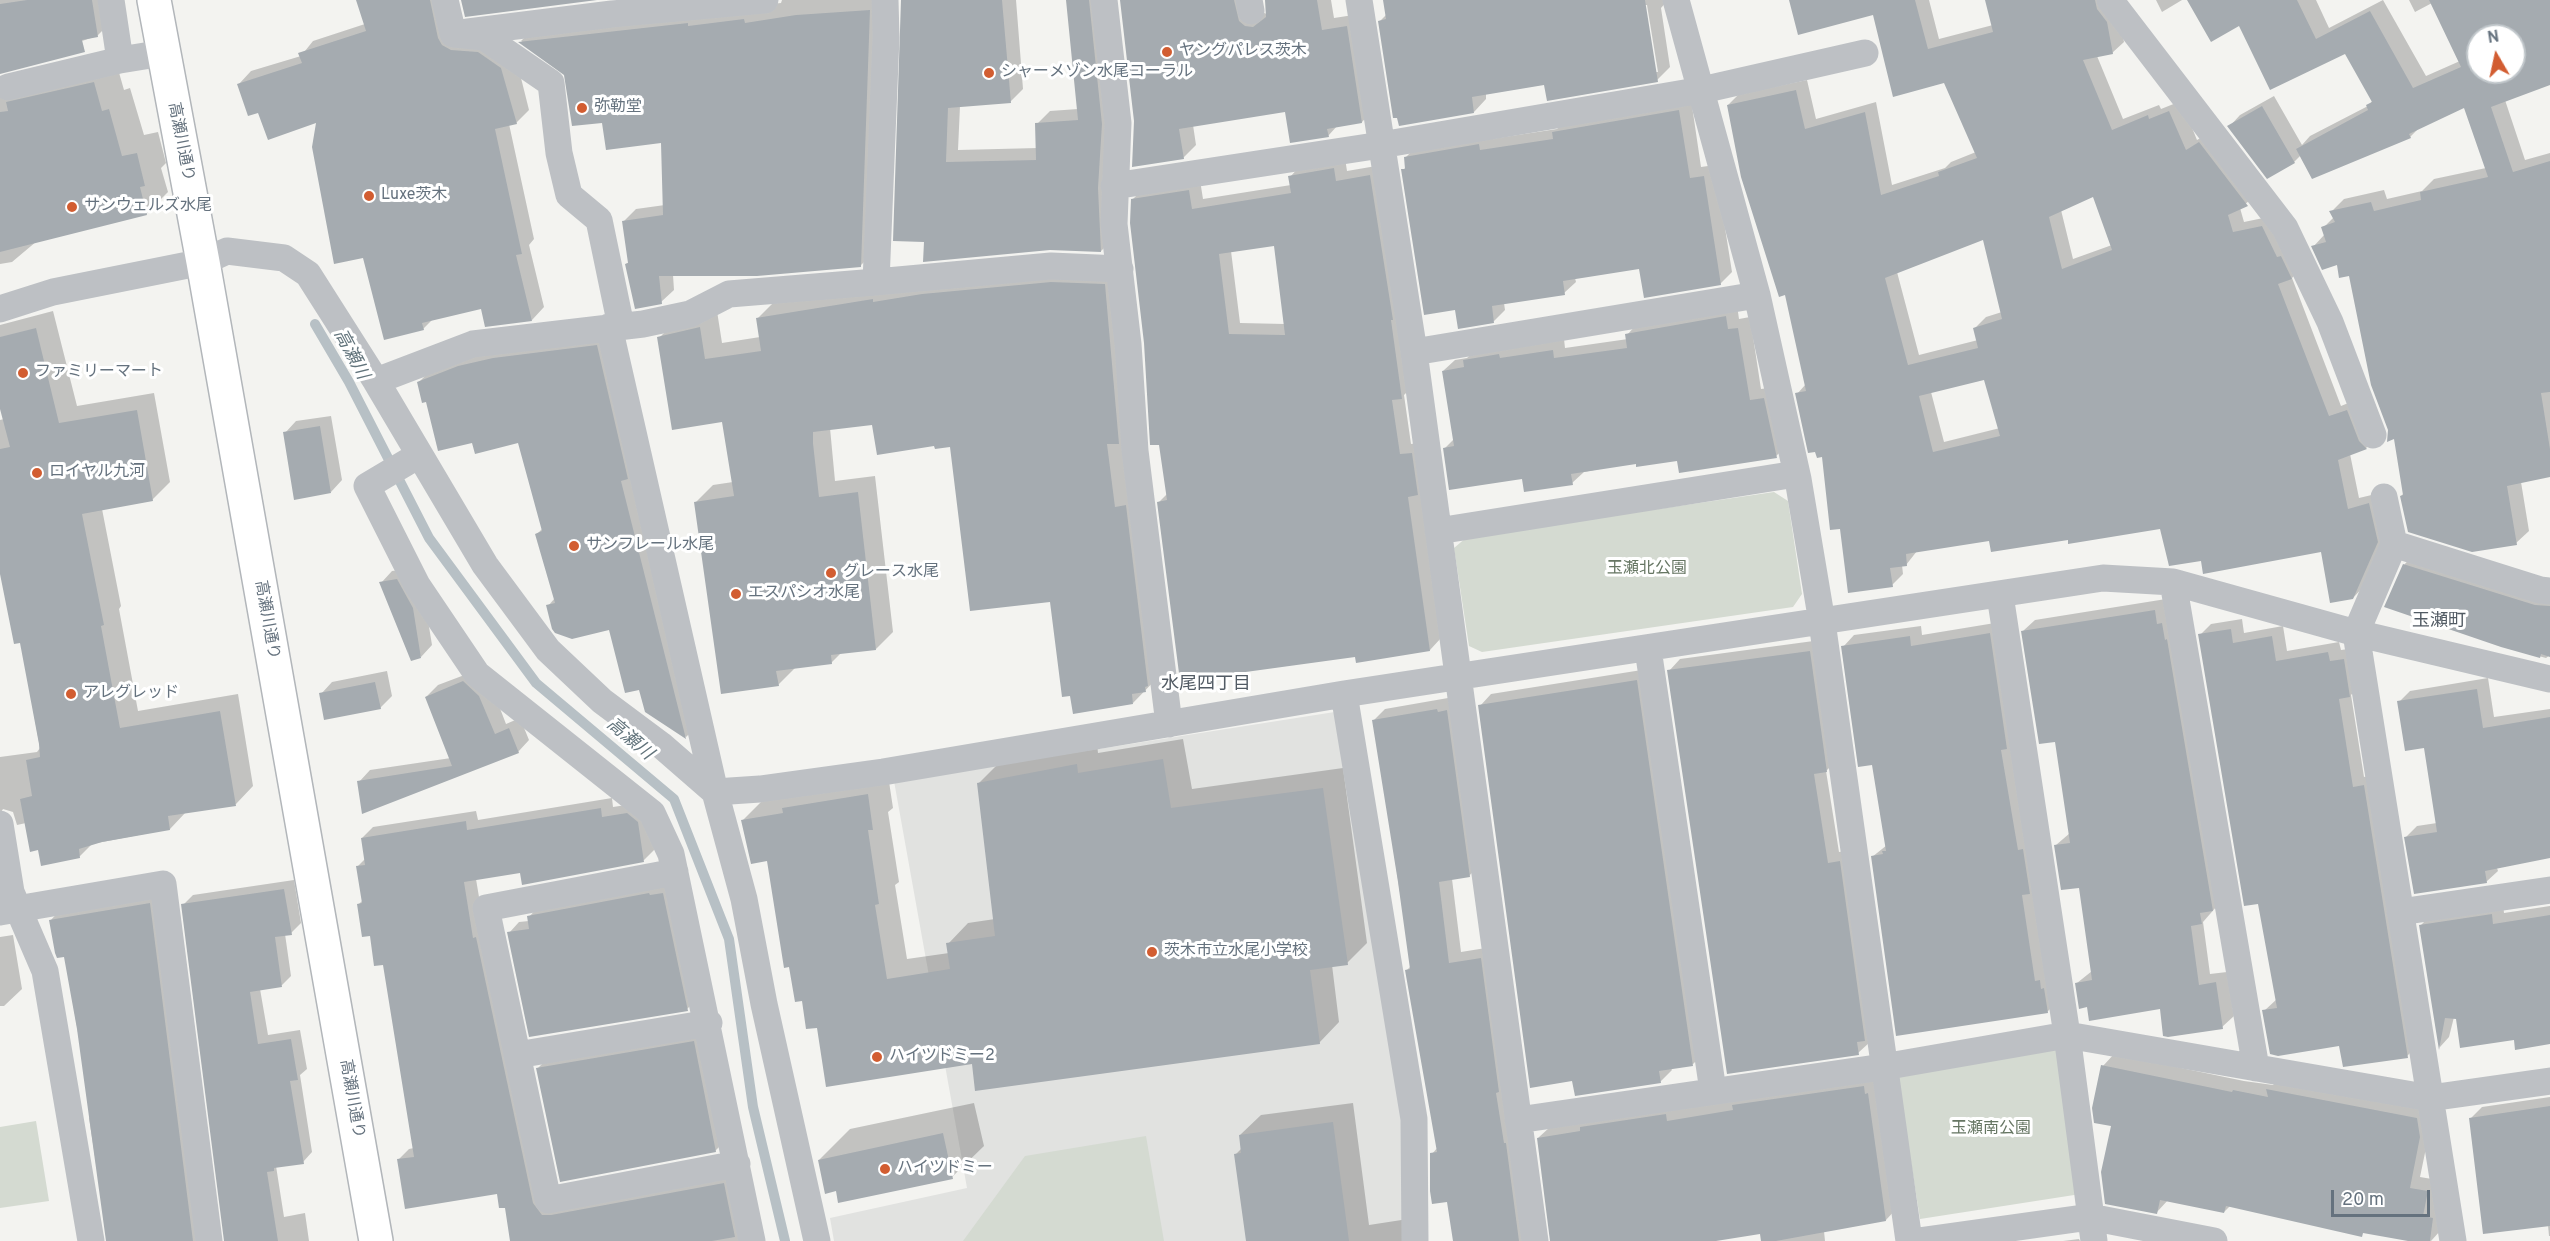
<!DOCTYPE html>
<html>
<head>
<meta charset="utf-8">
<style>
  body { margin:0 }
  #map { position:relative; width:2550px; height:1241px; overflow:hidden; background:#f3f3f0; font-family:Overpass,sans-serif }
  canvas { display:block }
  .north { position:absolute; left:2466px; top:24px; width:60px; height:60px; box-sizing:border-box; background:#fff; border:2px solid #c1c7cb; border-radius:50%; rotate:351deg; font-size:16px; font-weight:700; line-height:24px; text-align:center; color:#65727e }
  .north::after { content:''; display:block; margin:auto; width:21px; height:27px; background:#d25d31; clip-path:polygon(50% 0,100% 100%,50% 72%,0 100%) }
  .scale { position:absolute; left:2331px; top:1190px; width:99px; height:27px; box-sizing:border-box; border:3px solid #65727e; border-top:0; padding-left:8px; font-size:18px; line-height:21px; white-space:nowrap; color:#65727e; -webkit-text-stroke:4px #fff; paint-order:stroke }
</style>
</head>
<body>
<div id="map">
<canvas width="2550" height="1241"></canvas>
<div class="north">N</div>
<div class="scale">20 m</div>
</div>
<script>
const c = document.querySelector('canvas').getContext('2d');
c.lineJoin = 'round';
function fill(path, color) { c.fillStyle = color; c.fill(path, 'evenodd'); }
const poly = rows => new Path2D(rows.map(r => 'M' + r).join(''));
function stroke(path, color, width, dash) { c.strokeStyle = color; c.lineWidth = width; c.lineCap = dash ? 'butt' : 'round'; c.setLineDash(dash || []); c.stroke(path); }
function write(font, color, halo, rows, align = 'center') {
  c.font = font + ' Overpass,"Noto Sans JP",sans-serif'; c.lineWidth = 6; c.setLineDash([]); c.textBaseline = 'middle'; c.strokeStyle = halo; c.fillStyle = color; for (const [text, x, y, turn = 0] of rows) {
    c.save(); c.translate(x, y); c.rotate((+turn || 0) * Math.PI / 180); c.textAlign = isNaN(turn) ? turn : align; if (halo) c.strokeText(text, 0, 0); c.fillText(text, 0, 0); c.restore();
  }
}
fill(poly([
  [1341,711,1407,1123,1409,1241,834,1241,830,1218,967,1188,894,781]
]), '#e1e2e0');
fill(poly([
  [1774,492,1788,501,1802,594,1793,607,1482,652,1469,646,1454,548,1467,537],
  [2062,1042,2087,1193,1920,1219,1896,1068],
  [36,1121,49,1201,0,1208,0,1127],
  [1146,1136,1164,1241,963,1241,1025,1156]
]), '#d4dad1');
fill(poly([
  [0,0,104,0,108,25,97,36,82,41,0,54],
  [363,0,444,0,450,24,519,70,529,110,516,123,509,124,534,239,529,245,544,307,532,320,482,307,433,319,423,329,364,256,318,120,259,111,239,84,251,71,301,56,313,41,365,24],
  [782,0,882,0,873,253,860,266,673,275,674,290,661,302,626,264,629,262,623,222,636,209,665,205,663,141,603,121,566,74,521,41,533,29,781,3],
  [902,0,1016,0,1023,89,1011,101,960,106,958,150,1038,148,1037,124,1050,111,1078,109,1069,0,1102,0,1114,238,1101,251,925,240],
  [1121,0,1249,0,1252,9,1267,14,1266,0,1331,0,1334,18,1360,14,1374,109,1362,122,1338,125,1328,136,1286,110,1193,125,1196,145,1183,158,1135,121],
  [1385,0,1668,0,1661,8,1670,67,1657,80,1546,84,1486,93,1486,99,1474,112,1380,21,1387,14],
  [1644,5,1647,5,1658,72,1655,72],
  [1799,0,1929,0,1939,39,1993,25,1986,0,2111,0,2118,10,2124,42,2112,53,2097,56,2123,119,2159,105,2161,109,2181,101,2197,140,2211,132,2258,194,2240,208,2244,222,2273,216,2302,267,2292,278,2341,406,2358,399,2377,437,2366,448,2350,454,2359,498,2380,493,2388,530,2364,586,2353,598,2322,551,2202,559,2161,527,2069,538,1990,539,1917,551,1906,565,1902,565,1903,574,1892,585,1841,528,1823,455,1797,394,1806,384,1786,293,1728,105,1739,94,1807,80,1816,119,1876,102,1892,185,1945,168,1951,162,1976,152,1945,82,1874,13],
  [2094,195,2112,245,2073,259,2061,210],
  [1984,238,2002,312,1986,317,1974,329,1978,340,1919,355,1897,272],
  [1986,378,2000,428,1944,442,1931,392],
  [2156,0,2182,0,2162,12],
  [2189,0,2316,0,2329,28,2383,0,2426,76,2460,61,2432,3,2415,12,2409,0,2550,0,2550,83,2505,100,2525,160,2550,153,2550,476,2521,482,2529,531,2516,543,2401,496,2404,493,2395,437,2389,430,2350,275,2313,247,2325,234,2323,228,2334,217,2331,212,2344,199,2384,190,2387,199,2422,191,2434,179,2486,168,2465,106,2419,128,2410,137,2301,155,2294,162,2229,127,2240,115,2274,96,2302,145,2310,136,2368,106,2373,100,2346,52,2240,24],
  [2478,36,2514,36,2514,72,2478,72],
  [116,62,124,90,130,88,144,135,158,132,166,163,161,168,168,192,146,214,37,241,12,262,0,264,0,85],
  [1691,99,1701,167,1715,165,1732,272,1720,284,1641,267,1575,278,1576,282,1564,293,1504,303,1505,310,1494,321,1456,309,1403,170,1407,166,1405,158,1417,146,1491,139,1557,129,1565,121],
  [1345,158,1347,171,1382,165,1413,386,1404,395,1411,444,1423,442,1441,638,1430,650,1357,656,1159,502,1168,493,1132,200,1144,188,1200,180,1203,199,1291,185,1290,177,1301,165],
  [1276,244,1285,324,1240,323,1231,251],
  [1122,268,1162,673,1133,703,1052,600,952,445,935,444,873,423,830,428,835,481,875,476,893,632,876,649,842,652,831,663,796,667,778,685,696,502,713,485,733,482,723,421,659,338,676,321,717,311,722,343,760,337,758,318,775,301],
  [1737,305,1739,319,1750,317,1761,389,1775,387,1788,445,1776,456,1637,462,1584,472,1572,483,1523,477,1445,448,1454,439,1443,371,1455,360,1467,358,1476,349,1564,339,1565,348,1628,339,1627,335,1638,323],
  [53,311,77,406,154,393,170,482,152,500,102,509,121,606,119,609,138,711,238,694,253,786,236,804,186,812,170,829,92,844,80,856,39,849,26,823,17,825,13,812,3,809,0,814,0,757,37,752,40,748,21,641,0,564,0,420,4,419,0,403,0,325],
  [610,333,699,724,686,737,646,711,640,688,610,628,548,606,555,598,537,534,543,528,519,442,473,441,427,400,418,383,432,369,473,354],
  [331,416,342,480,331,492,285,433,296,421],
  [2415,553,2550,594,2550,655,2546,658,2501,646,2404,565],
  [408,569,424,596,432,645,421,657,381,583,392,571],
  [2166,599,2224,898,2203,922,2210,974,2227,972,2234,1016,2222,1027,2161,1008,2088,1006,2077,983,2092,971,2080,886,2056,845,2070,833,2057,740,2023,631,2035,620],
  [2242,619,2244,633,2283,626,2287,651,2339,642,2341,650,2355,648,2361,684,2351,695,2364,777,2375,774,2418,1045,2407,1056,2340,1044,2264,1011,2277,999,2260,902,2200,635,2211,624],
  [2001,622,2059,1000,2047,1012,1872,857,1887,845,1874,763,1843,647,1854,635,1921,626,1922,635],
  [1821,640,1838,759,1826,771,1839,852,1851,850,1870,1042,1858,1053,1669,671,1680,659],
  [1648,669,1704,1053,1693,1064,1671,1068,1672,1070,1660,1082,1480,706,1491,694],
  [387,671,392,696,380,708,321,694,332,682],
  [475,671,491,685,506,724,520,718,529,740,518,752,364,812,359,782,370,770,451,758,426,697,438,685],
  [2488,678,2494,717,2550,709,2550,857,2497,868,2498,871,2486,882,2406,837,2417,826,2437,823,2425,746,2399,702,2410,691],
  [1448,698,1480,864,1469,876,1452,879,1461,952,1492,947,1538,1241,1454,1241,1448,1200,1432,1154,1438,1147,1407,970,1411,966,1374,720,1385,709],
  [1183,739,1192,789,1343,768,1367,943,1347,963,1332,965,1339,1022,1319,1043,973,1063,818,1026,803,999,768,860,743,820,763,800,888,775,893,808,888,812,899,882,895,885,907,959,949,953,948,944,968,923,995,919,978,784,999,763,1097,744,1098,753],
  [612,798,613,807,639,803,655,849,644,860,521,872,476,879,484,927,543,1192,734,1172,753,1241,511,1241,506,1206,498,1193,398,1160,409,1149,414,1148,385,963,359,904,363,900,357,867,365,859,362,838,373,827,476,811,478,820],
  [294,880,301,923,291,933,285,934,291,976,282,985,260,989,268,1035,300,1030,307,1069,300,1075,312,1152,303,1162,276,1166,284,1217,305,1213,309,1241,225,1241,183,905,193,895],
  [673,883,697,999,687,1009,509,933,519,922,529,921,529,917,539,906],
  [159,894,206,1241,108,1241,89,1118,92,1115,65,956,51,920,60,910],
  [2503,904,2504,913,2550,906,2550,1043,2515,1038,2454,1017,2449,1037,2440,1047,2420,926,2432,914],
  [13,935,22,989,4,1006,0,1006,0,937],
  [705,1031,727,1139,715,1151,538,1068,549,1057],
  [2114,1054,2244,1081,2273,1085,2279,1078,2429,1107,2431,1124,2420,1177,2438,1180,2440,1231,2431,1241,2417,1241,2230,1206,2224,1212,2168,1200,2157,1212,2112,1125,2103,1066],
  [1875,1075,1897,1208,1886,1220,1824,1231,1825,1241,1762,1241,1761,1232,1703,1241,1552,1241,1538,1138,1550,1127],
  [2550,1097,2550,1236,2549,1236,2548,1225,2470,1119,2482,1107],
  [974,1103,984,1146,952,1177,837,1190,819,1160,850,1129],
  [1353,1103,1369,1225,1408,1219,1411,1241,1248,1241,1236,1154,1242,1148,1240,1135,1261,1115],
  [2079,1239,2080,1241,2063,1241]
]), '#0003');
stroke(poly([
  [315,324,349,382,429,538,536,683,674,799,729,939,753,1107,785,1241]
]), '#b7c0c5', 10);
fill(poly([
  [27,0,92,0,98,37,82,40,85,52,0,74,0,4],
  [356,0,430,0,438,38,442,45,451,50,478,52,501,68,517,124,495,129,522,254,516,255,532,321,485,327,481,309,422,323,424,330,384,340,363,258,334,264,312,147,316,123,268,140,258,113,248,116,237,84,302,63,298,53,366,31],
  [461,0,597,0,465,17],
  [901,0,1002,0,1011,103,948,108,946,162,1036,160,1035,123,1078,120,1066,0,1089,0,1102,124,1098,188,1101,252,1050,250,923,262,924,242,893,241],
  [1120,0,1234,0,1239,21,1245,26,1253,27,1266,17,1265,0,1317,0,1322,30,1347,26,1362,123,1327,129,1329,137,1290,143,1285,112,1179,129,1184,159,1132,167,1134,121],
  [1383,0,1645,0,1658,82,1547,101,1544,85,1472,97,1474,113,1399,126,1397,118,1393,118,1378,21,1386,19],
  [1789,0,1915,0,1928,49,1993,32,1985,0,2095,0,2097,9,2107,22,2113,54,2083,60,2112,130,2148,115,2149,119,2169,111,2186,150,2199,142,2248,206,2228,215,2233,232,2262,226,2277,257,2281,256,2292,279,2278,284,2329,416,2347,410,2359,441,2367,449,2338,460,2348,509,2369,503,2378,542,2353,599,2330,603,2321,552,2203,574,2201,561,2169,566,2160,529,2068,544,2068,540,1991,552,1989,541,1906,554,1907,566,1890,568,1893,587,1848,593,1840,529,1830,530,1822,457,1817,458,1815,452,1808,453,1795,393,1806,391,1785,295,1779,297,1741,177,1727,105,1796,90,1805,129,1865,112,1881,195,1939,176,1938,172,1977,158,1944,83,1893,97,1873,15,1798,35],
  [2093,197,2112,250,2062,269,2049,217],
  [1983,240,2002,319,1973,328,1978,348,1908,365,1885,278],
  [1984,380,2000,436,1933,452,1919,396],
  [2187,0,2297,0,2316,39,2370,11,2413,88,2461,67,2429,0,2550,0,2550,85,2491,107,2513,172,2550,161,2550,392,2541,393,2550,449,2550,477,2507,486,2517,545,2472,552,2408,532,2400,496,2403,495,2394,439,2387,442,2388,430,2371,385,2349,276,2339,278,2337,265,2322,270,2311,246,2326,242,2321,227,2335,222,2329,211,2371,202,2374,211,2421,200,2420,192,2488,177,2464,108,2409,134,2411,138,2312,179,2296,149,2368,110,2366,105,2372,102,2345,54,2270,90,2239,26,2211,42],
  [2478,36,2514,36,2514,72,2478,72],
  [870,10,861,267,757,276,659,276,662,304,635,309,625,264,628,263,622,221,663,215,661,143,606,150,602,123,572,126,564,75,518,42,688,23,688,26,744,19,745,23,796,15],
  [94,82,102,111,109,109,122,156,137,153,145,186,140,187,147,215,0,252,0,112,8,111,6,102],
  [2262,106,2295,163,2267,179,2227,126],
  [1679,110,1690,178,1704,176,1721,285,1644,298,1639,269,1563,281,1565,295,1492,306,1494,323,1458,329,1455,310,1424,315,1401,169,1405,169,1404,157,1479,144,1480,150,1553,139,1552,132],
  [1334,168,1336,181,1370,175,1393,320,1391,320,1402,399,1392,400,1400,454,1412,453,1418,495,1408,497,1430,651,1356,663,1355,657,1180,681,1157,502,1167,500,1159,445,1150,445,1144,343,1130,223,1131,199,1189,190,1192,209,1291,193,1288,176],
  [1274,246,1285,335,1229,334,1219,254],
  [1051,282,1105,284,1119,444,1107,444,1115,507,1126,505,1148,686,1145,687,1146,692,1132,694,1133,704,1073,714,1070,696,1062,697,1050,602,970,611,950,447,935,449,934,446,877,455,872,425,813,432,813,443,819,497,858,492,876,650,831,655,832,664,776,671,779,686,721,694,694,502,734,496,722,422,672,430,657,337,700,327,705,359,761,351,756,318,873,299,873,302,922,294],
  [1726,316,1728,329,1738,328,1750,400,1764,398,1777,458,1679,473,1677,461,1636,467,1636,464,1571,474,1573,485,1524,492,1522,479,1449,490,1443,448,1454,446,1442,371,1464,367,1463,360,1499,354,1500,358,1553,350,1554,358,1627,348,1625,334],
  [36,328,59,423,137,410,153,501,82,514,104,625,101,626,120,728,220,711,236,806,168,816,170,830,102,842,79,849,80,858,41,866,38,850,30,852,20,799,32,796,26,760,40,757,39,744,20,643,14,644,0,574,0,449,10,447,0,409,0,337],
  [597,345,628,479,621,481,686,739,645,712,639,690,625,693,609,630,572,639,555,633,552,629,546,605,555,603,535,534,542,531,518,443,475,454,472,443,438,451,426,402,422,403,417,382,458,366,493,358],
  [320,426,331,493,294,500,283,432],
  [2403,564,2535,605,2550,606,2550,657,2541,654,2540,658,2501,647,2384,607],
  [397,579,413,608,421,658,411,661,379,582],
  [2155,610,2157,624,2162,623,2165,640,2167,639,2213,911,2200,913,2202,924,2191,926,2199,985,2216,982,2223,1029,2168,1037,2163,1036,2160,1009,2089,1021,2087,1007,2079,1009,2075,983,2092,980,2079,888,2061,890,2054,845,2070,843,2055,742,2039,744,2021,631],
  [2231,629,2233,643,2272,636,2276,661,2328,652,2330,661,2344,659,2350,697,2339,699,2353,787,2364,785,2408,1058,2343,1067,2339,1046,2278,1056,2270,1054,2262,1010,2277,1008,2258,904,2244,906,2198,634],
  [1990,633,2007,749,2001,750,2018,850,2023,849,2030,894,2022,895,2035,981,2040,980,2041,989,2044,988,2048,1013,1896,1036,1871,856,1883,854,1882,851,1886,851,1872,765,1858,767,1841,646,1910,636,1911,646],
  [1810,651,1827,772,1814,774,1828,863,1840,861,1865,1041,1857,1042,1859,1055,1727,1074,1667,670],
  [1637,680,1693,1066,1659,1071,1661,1083,1575,1096,1572,1081,1530,1088,1478,705],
  [463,681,479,696,495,734,509,728,519,753,362,814,357,781,452,766,425,697],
  [375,682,381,709,324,720,319,693],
  [2477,689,2483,728,2550,717,2550,858,2485,871,2487,883,2414,894,2404,837,2437,832,2424,748,2405,751,2397,701],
  [1437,709,1438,712,1447,710,1470,877,1439,882,1449,963,1481,958,1499,1092,1496,1093,1504,1143,1506,1143,1519,1241,1453,1241,1447,1202,1432,1204,1430,1191,1430,1153,1437,1152,1405,970,1410,969,1398,882,1372,720],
  [1163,759,1171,808,1323,788,1348,965,1310,970,1320,1044,975,1091,972,1064,826,1087,817,1028,806,1029,802,1001,795,1002,789,967,784,968,767,861,751,864,741,820,783,813,782,808,868,794,873,830,868,830,879,904,875,905,887,979,950,969,946,943,995,936,977,783,1077,764,1078,773],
  [601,808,602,817,627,813,638,822,644,862,522,885,520,873,464,882,473,938,476,937,533,1203,542,1215,551,1215,724,1183,735,1237,712,1241,510,1241,505,1208,499,1208,497,1194,405,1209,397,1159,414,1157,383,965,374,966,370,936,362,937,357,904,362,903,356,866,365,865,361,838,466,821,467,830],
  [284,889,292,935,275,937,282,987,250,992,258,1044,291,1039,298,1080,290,1081,304,1164,274,1168,274,1171,267,1172,278,1241,224,1241,181,904],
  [649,893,650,895,663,893,688,1011,529,1037,507,932,529,929,527,916],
  [150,903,193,1241,106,1241,77,1029,64,957,57,958,55,953,49,920],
  [2492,914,2493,924,2550,915,2550,1044,2515,1050,2514,1040,2460,1048,2456,1019,2445,1018,2439,1050,2419,925],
  [694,1041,716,1152,560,1182,536,1068],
  [2101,1065,2232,1092,2233,1090,2268,1097,2266,1089,2417,1118,2420,1137,2410,1188,2428,1191,2423,1216,2433,1218,2430,1241,2408,1241,2363,1233,2362,1237,2226,1206,2224,1213,2160,1200,2157,1214,2105,1204,2101,1172,2111,1126,2094,1123,2092,1108],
  [1864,1086,1865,1094,1868,1093,1886,1221,1776,1241,1761,1241,1760,1234,1716,1241,1550,1241,1537,1138,1580,1131,1580,1127,1666,1114,1667,1121,1733,1110,1732,1105],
  [2550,1106,2550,1226,2483,1234,2469,1118],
  [1333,1122,1349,1241,1246,1241,1234,1154,1241,1153,1239,1135],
  [943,1133,953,1179,838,1203,836,1191,825,1194,818,1160]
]), '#a5abb0');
const secondary = poly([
  [154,0,203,262,376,1241]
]);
stroke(secondary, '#b2b6ba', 36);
stroke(poly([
  [111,0,120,60],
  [445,0,453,34,484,37,551,83,559,153,569,195,599,220,621,326],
  [1104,0,1118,123,1114,224,1128,344,1135,451,1169,724],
  [1249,0,1251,11],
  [1359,0,1414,352,1535,1241],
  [1676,0,1757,295,1798,479,1822,622,1909,1241],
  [2110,0,2285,228,2330,322,2373,435],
  [468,32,612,14,765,0],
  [8,87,120,60,163,53],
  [1114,186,1381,145,1702,90,1865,53],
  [876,282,1051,266,1120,269],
  [0,309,53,292,203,262,227,251,284,258,308,274,376,381,485,565,548,650,602,701,661,745,715,792,744,899,764,1004,817,1241],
  [609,327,715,792,760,789,883,772,1344,694,2103,578,2173,582,2356,633,2550,679],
  [1414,352,1757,295],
  [376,381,473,344,643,324,690,314,729,294,876,282,886,37,885,0],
  [419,455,367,486,417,585,477,674,652,813,671,854,752,1241],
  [2384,497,2394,544,2356,633,2453,1241],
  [1438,531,1796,474],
  [2394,544,2540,590,2550,591],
  [2173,582,2256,1068],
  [2000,595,2067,1035,2094,1241],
  [1648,649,1713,1091],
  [1344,694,1414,1119,1415,1241],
  [0,824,11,892,45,971,91,1241],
  [675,872,486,908,548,1200,737,1164],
  [0,912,163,884,209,1241],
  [2400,912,2550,890],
  [517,1055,709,1023],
  [1518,1120,1883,1067,2067,1035,2430,1098,2550,1081],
  [1918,1241,2090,1217,2214,1241]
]), '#bdc0c4', 27);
stroke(secondary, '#fff', 33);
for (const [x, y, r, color] of [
  [1167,52,6,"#d25d31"],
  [989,73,6,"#d25d31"],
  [582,108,6,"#d25d31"],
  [369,196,6,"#d25d31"],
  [72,207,6,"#d25d31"],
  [23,373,6,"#d25d31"],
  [37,473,6,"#d25d31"],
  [574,546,6,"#d25d31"],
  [831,573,6,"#d25d31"],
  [736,594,6,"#d25d31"],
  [71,694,6,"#d25d31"],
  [1152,952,6,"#d25d31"],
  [877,1057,6,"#d25d31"],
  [885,1169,6,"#d25d31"]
]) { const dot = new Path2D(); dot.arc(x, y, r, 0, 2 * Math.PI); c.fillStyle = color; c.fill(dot); stroke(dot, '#fff', 2); }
write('16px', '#65727e', '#fff', [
  ["ヤングパレス茨木",1179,52],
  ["シャーメゾン水尾コーラル",1001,73],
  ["弥勒堂",594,108],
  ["Luxe茨木",381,196],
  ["サンウェルズ水尾",84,207],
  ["ファミリーマート",35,373],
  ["ロイヤル九河",49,473],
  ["サンフレール水尾",586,546],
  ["グレース水尾",843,573],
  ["エスパシオ水尾",748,594],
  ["アレグレッド",83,694],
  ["茨木市立水尾小学校",1164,952],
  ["ハイツドミー2",889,1057],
  ["ハイツドミー",897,1169]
], 'left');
write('16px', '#65727e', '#fff', [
  ["高瀬川通り",180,142,79],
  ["高瀬川通り",266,620,80],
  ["高瀬川通り",351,1099,80]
]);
write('16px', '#667663', '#fff', [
  ["玉瀬北公園",1647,570],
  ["玉瀬南公園",1991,1130]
]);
write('italic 18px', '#61737b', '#fff', [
  ["高瀬川",350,355,62],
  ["高瀬川",629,740,40]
]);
write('18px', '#525b64', '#fff', [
  ["玉瀬町",2439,622],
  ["水尾四丁目",1206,685]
]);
</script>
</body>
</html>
